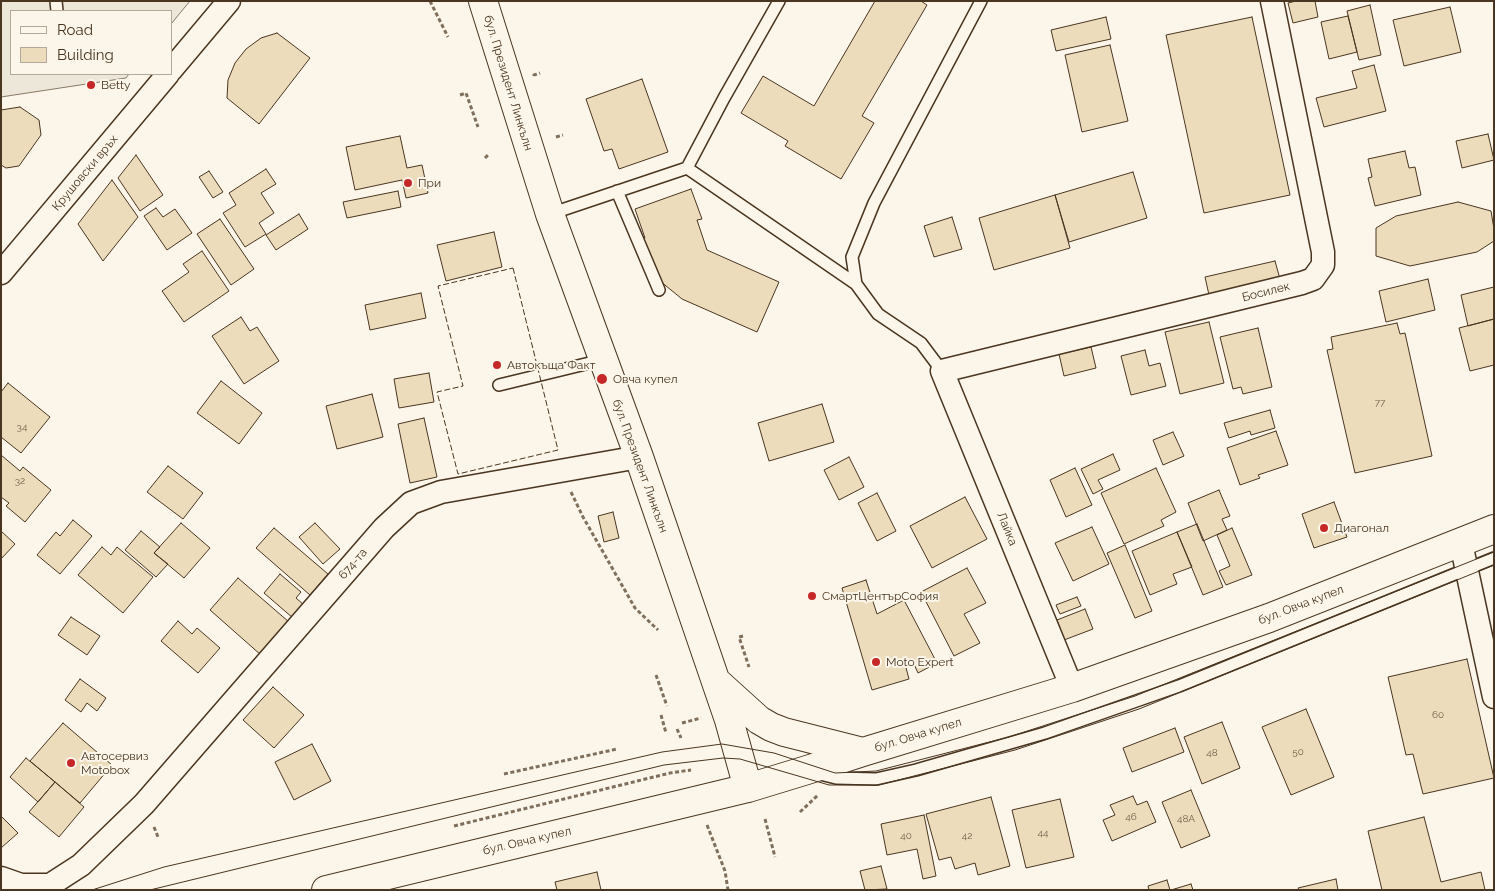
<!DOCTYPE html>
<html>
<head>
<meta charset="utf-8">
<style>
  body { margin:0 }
  #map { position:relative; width:1495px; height:891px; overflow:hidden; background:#fbf6e9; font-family:Raleway,sans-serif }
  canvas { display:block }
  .frame { position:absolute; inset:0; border:2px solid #4a3520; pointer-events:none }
  .legend { position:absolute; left:10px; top:10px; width:162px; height:65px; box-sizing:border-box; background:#fbf6e9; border:1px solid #b4a999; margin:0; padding:6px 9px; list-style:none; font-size:15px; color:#4a3520 }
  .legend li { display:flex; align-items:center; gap:10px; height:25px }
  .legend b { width:25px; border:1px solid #b4a999 }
</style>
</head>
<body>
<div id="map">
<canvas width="1495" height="891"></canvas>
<div class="frame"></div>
<ul class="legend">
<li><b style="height:6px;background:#fbf6e9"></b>Road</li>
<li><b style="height:14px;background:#ecdcbc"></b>Building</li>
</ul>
</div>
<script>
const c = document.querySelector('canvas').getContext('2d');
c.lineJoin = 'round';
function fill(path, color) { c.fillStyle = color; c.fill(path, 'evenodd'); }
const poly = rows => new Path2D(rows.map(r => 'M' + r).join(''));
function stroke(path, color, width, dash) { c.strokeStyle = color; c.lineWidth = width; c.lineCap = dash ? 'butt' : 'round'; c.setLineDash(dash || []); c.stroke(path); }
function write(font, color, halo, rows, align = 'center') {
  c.font = font + ' Raleway,sans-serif'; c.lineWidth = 4; c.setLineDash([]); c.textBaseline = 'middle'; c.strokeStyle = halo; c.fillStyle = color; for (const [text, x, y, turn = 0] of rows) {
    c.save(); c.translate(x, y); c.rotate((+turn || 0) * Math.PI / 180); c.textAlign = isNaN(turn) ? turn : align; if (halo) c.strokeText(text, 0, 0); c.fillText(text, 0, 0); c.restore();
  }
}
const parking = poly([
  [1,1,190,1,171,24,171,11,11,11,11,74,129,74,126,78,1,97,1,1]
]);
fill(parking, '#ede7d9');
stroke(parking, '#887966', 1);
const building = poly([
  [875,1,921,1,927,5,862,116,874,123,841,179,785,146,788,141,741,113,763,76,814,106,875,1],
  [1296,1,1315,1,1318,17,1293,23,1288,3,1296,1],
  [1370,5,1381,55,1359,60,1347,11,1370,5],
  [1450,7,1461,52,1404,66,1393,20,1450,7],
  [1348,16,1357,52,1329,59,1321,22,1348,16],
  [1106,17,1111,39,1056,51,1051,30,1106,17],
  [1252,17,1290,195,1204,213,1166,35,1252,17],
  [277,33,310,58,259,124,227,98,228,80,235,63,246,49,261,38,277,33],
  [1110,45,1128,121,1082,132,1065,55,1110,45],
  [1374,65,1386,111,1324,127,1316,98,1357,88,1352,71,1374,65],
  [642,79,668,152,619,169,612,149,604,151,586,99,642,79],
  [20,107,39,120,41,135,19,166,6,168,1,165,1,110,20,107],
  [1488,134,1494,160,1462,168,1456,141,1488,134],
  [400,136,407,168,422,165,428,193,406,198,402,180,355,190,346,147,400,136],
  [1405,151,1409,168,1415,167,1421,195,1375,206,1368,178,1372,177,1368,159,1405,151],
  [136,155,163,195,140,211,118,178,136,155],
  [266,169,276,184,261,193,274,213,259,223,266,234,245,247,223,213,236,205,229,193,266,169],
  [209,171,223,192,213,198,199,177,209,171],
  [1133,172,1147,218,1069,242,1055,195,1133,172],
  [112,180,138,217,103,261,78,224,112,180],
  [691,189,702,219,697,220,707,250,779,282,757,332,682,299,660,281,653,260,649,262,641,240,645,238,635,209,691,189],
  [398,191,401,207,347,218,343,202,398,191],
  [1055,195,1070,248,994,270,979,218,1055,195],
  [1458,202,1491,211,1494,229,1494,241,1477,252,1410,266,1376,256,1376,228,1396,216,1458,202],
  [156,208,163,217,175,209,192,233,167,250,144,216,156,208],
  [299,214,308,229,276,250,266,235,299,214],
  [952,217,962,249,934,257,924,226,952,217],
  [220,219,254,269,231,285,197,234,220,219],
  [494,232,502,267,446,281,437,245,494,232],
  [202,251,229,291,184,322,162,291,189,272,183,264,202,251],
  [1275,261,1280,279,1209,295,1205,277,1275,261],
  [1428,279,1435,310,1386,322,1379,291,1428,279],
  [1494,287,1494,319,1468,326,1461,295,1494,287],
  [421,293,426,318,370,330,365,305,421,293],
  [241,317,250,331,257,327,279,361,244,384,212,336,241,317],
  [1494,319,1494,365,1470,371,1459,328,1494,319],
  [1209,322,1224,383,1180,394,1165,332,1209,322],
  [1397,323,1400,334,1405,333,1432,456,1355,473,1327,350,1333,349,1331,337,1397,323],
  [1258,328,1272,387,1243,394,1241,387,1233,389,1220,337,1258,328],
  [1091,347,1096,368,1064,376,1059,354,1091,347],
  [1145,350,1149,366,1160,363,1166,386,1131,395,1121,356,1145,350],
  [429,373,434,402,399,408,394,379,429,373],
  [221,381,262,413,239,444,197,413,221,381],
  [8,383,50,417,21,453,1,437,1,392,8,383],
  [372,394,383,437,337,449,326,406,372,394],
  [822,404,834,442,769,461,758,423,822,404],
  [1270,410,1275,428,1251,435,1250,431,1229,438,1224,423,1270,410],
  [424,418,437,477,410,483,398,424,424,418],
  [1276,431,1288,465,1258,475,1260,478,1240,485,1227,448,1276,431],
  [1173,432,1184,456,1163,465,1153,440,1173,432],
  [1113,454,1120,470,1098,480,1103,489,1093,494,1081,469,1113,454],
  [1,455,20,471,23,467,51,490,25,522,6,506,9,503,1,497,1,455],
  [849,457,864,487,839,500,824,470,849,457],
  [168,466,203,493,183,519,147,492,168,466],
  [1075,468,1092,505,1066,517,1050,480,1075,468],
  [1156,468,1176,512,1161,520,1164,526,1124,544,1101,493,1156,468],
  [1219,490,1230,516,1222,519,1227,530,1203,541,1188,503,1219,490],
  [877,493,896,531,877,541,858,503,877,493],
  [965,497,987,539,932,568,910,526,965,497],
  [1334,502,1347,537,1314,548,1302,514,1334,502],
  [613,512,619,538,604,542,598,516,613,512],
  [73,520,92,536,60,574,37,555,56,532,60,536,73,520],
  [181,523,210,548,184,578,154,553,181,523],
  [315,523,340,549,323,564,299,537,315,523],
  [1197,524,1223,587,1203,595,1177,532,1197,524],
  [1092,527,1109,564,1073,581,1055,543,1092,527],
  [274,528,328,574,310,595,256,548,274,528],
  [1232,528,1252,575,1226,585,1219,571,1230,566,1217,535,1232,528],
  [1,531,15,544,1,559,1,531],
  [141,531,160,547,154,553,168,564,156,577,125,550,141,531],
  [1177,532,1192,567,1173,574,1177,584,1150,595,1132,551,1177,532],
  [1125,545,1152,611,1135,618,1107,553,1125,545],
  [102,547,111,555,117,547,153,577,123,613,78,575,102,547],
  [967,568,986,603,964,614,980,643,954,656,921,592,967,568],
  [280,574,301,592,296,598,304,605,293,618,264,593,280,574],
  [238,578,289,622,261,655,210,610,238,578],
  [866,580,877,614,904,600,937,663,918,673,912,660,905,664,909,679,872,690,842,588,866,580],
  [1077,597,1081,606,1060,614,1056,605,1077,597],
  [1085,609,1093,629,1064,640,1057,620,1085,609],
  [71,617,100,636,87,655,58,635,71,617],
  [178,621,192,634,197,628,220,648,198,673,161,641,178,621],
  [1467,659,1494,778,1423,794,1413,754,1406,755,1388,677,1467,659],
  [80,679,106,698,97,711,87,703,81,712,65,700,80,679],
  [273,687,304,715,274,748,243,720,273,687],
  [1306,709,1334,777,1291,795,1262,727,1306,709],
  [1222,722,1240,768,1202,784,1184,737,1222,722],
  [63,723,112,765,80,803,30,761,63,723],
  [1175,728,1184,752,1132,772,1123,748,1175,728],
  [312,744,331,781,294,800,275,762,312,744],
  [26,758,55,782,38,802,10,777,26,758],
  [55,782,84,807,59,837,29,812,55,782],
  [1191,790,1210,836,1181,848,1162,802,1191,790],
  [1133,796,1137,805,1147,801,1156,822,1112,841,1103,820,1115,815,1110,805,1133,796],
  [991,797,1010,866,978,875,975,863,955,869,951,857,939,860,926,814,991,797],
  [1060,799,1074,857,1026,868,1012,810,1060,799],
  [924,815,936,876,923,879,917,849,887,855,881,824,924,815],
  [1,816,18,833,1,848,1,816],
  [1424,817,1441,882,1481,872,1485,890,1382,890,1368,831,1424,817],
  [881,866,887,889,865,890,860,871,881,866],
  [597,872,601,890,557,890,555,882,597,872],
  [1336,879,1338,890,1299,890,1298,888,1336,879],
  [1167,880,1170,890,1149,890,1148,886,1167,880],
  [1191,884,1193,890,1171,890,1191,884]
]);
fill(building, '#ecdcbc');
stroke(building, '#4a3520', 1);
const lane = poly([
  [56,1,57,11],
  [687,168,856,284],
  [617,191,659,290],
  [550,214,687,168,724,98,779,1],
  [942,371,921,343,878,314,856,284,852,257,874,203,981,1],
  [499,385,602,360],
  [816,773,836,778,876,779,916,770,1045,733,1179,686,1494,558]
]);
const street = poly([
  [171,70,229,1],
  [1,273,168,74],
  [1461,543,1494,697],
  [1072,688,942,371,1302,283,1313,279,1323,265,1323,252,1272,1],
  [1,878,21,885,50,885,81,865,144,804,384,528,411,503,441,492,639,457]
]);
const secondary = poly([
  [483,1,550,214,639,457,729,720,748,788],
  [717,682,759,720,771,727,784,732,863,752],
  [326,890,748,788,807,770,863,752,1072,688,1269,618,1494,529]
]);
stroke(lane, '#4a3520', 14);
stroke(street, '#4a3520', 25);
stroke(secondary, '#4a3520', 30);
stroke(poly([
  [430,1,448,37],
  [534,76,534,75,540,73],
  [460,95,466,93,478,127],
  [556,137,563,135],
  [485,158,489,154],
  [571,492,583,517,635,608,658,630],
  [743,636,739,637,749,667],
  [656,675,667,706],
  [661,715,666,733],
  [682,723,701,718],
  [677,729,681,738],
  [504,774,617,749],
  [800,812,818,795],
  [765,819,775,857],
  [707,825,725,871,728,890],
  [454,826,670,773,691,770],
  [154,827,158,837]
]), '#7f6f5c', 3, [4, 2.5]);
stroke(lane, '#fbf6e9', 11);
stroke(street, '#fbf6e9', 22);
stroke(secondary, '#fbf6e9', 28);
stroke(poly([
  [92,890,164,867,662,752,722,744,774,753,835,773,876,771,1009,737,1135,696,1494,552],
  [150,890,664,765,723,758,740,759,829,785,879,785,1015,750,1139,709,1494,565]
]), '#4a3520', 1);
stroke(poly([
  [513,268,558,450,458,474,437,392,463,386,438,286,513,268]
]), '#4a3520', 1, [6, 2.5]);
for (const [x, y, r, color] of [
  [91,85,5,"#c62828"],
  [408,183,5,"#c62828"],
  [497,365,5,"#c62828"],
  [602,379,6,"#c62828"],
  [1324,528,5,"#c62828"],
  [812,596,5,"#c62828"],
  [876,662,5,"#c62828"],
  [71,763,5,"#c62828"]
]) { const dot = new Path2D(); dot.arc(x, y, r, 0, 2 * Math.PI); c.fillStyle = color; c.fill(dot); stroke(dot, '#fbf6e9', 2); }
write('10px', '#725f47', null, [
  ["77",1380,403],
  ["34",22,427],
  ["32",20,481],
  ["60",1438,715],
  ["50",1298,752],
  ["48",1212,753],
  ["46",1131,817],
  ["48А",1186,819],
  ["44",1043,833],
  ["40",906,836],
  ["42",967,836]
]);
write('12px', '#4a3520', '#fbf6e9', [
  ["бул. Президент Линкълн",508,83,73],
  ["Крушовски връх",85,173,-50],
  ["Босилек",1266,292,-14],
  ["бул. Президент Линкълн",640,466,70],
  ["Лайка",1007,529,68],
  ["674-та",353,564,-49],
  ["бул. Овча купел",1301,605,-21],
  ["бул. Овча купел",918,735,-17],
  ["бул. Овча купел",527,841,-13]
]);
write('12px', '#4a3520', '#fbf6e9', [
  ["Betty",101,85],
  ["При",418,183],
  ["Автокъща Факт",507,365],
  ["Овча купел",613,379],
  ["Диагонал",1334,528],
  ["СмартЦентърСофия",822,596],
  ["Moto Expert",886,662],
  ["Автосервиз",81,756],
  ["Motobox",81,770]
], 'left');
</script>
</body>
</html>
